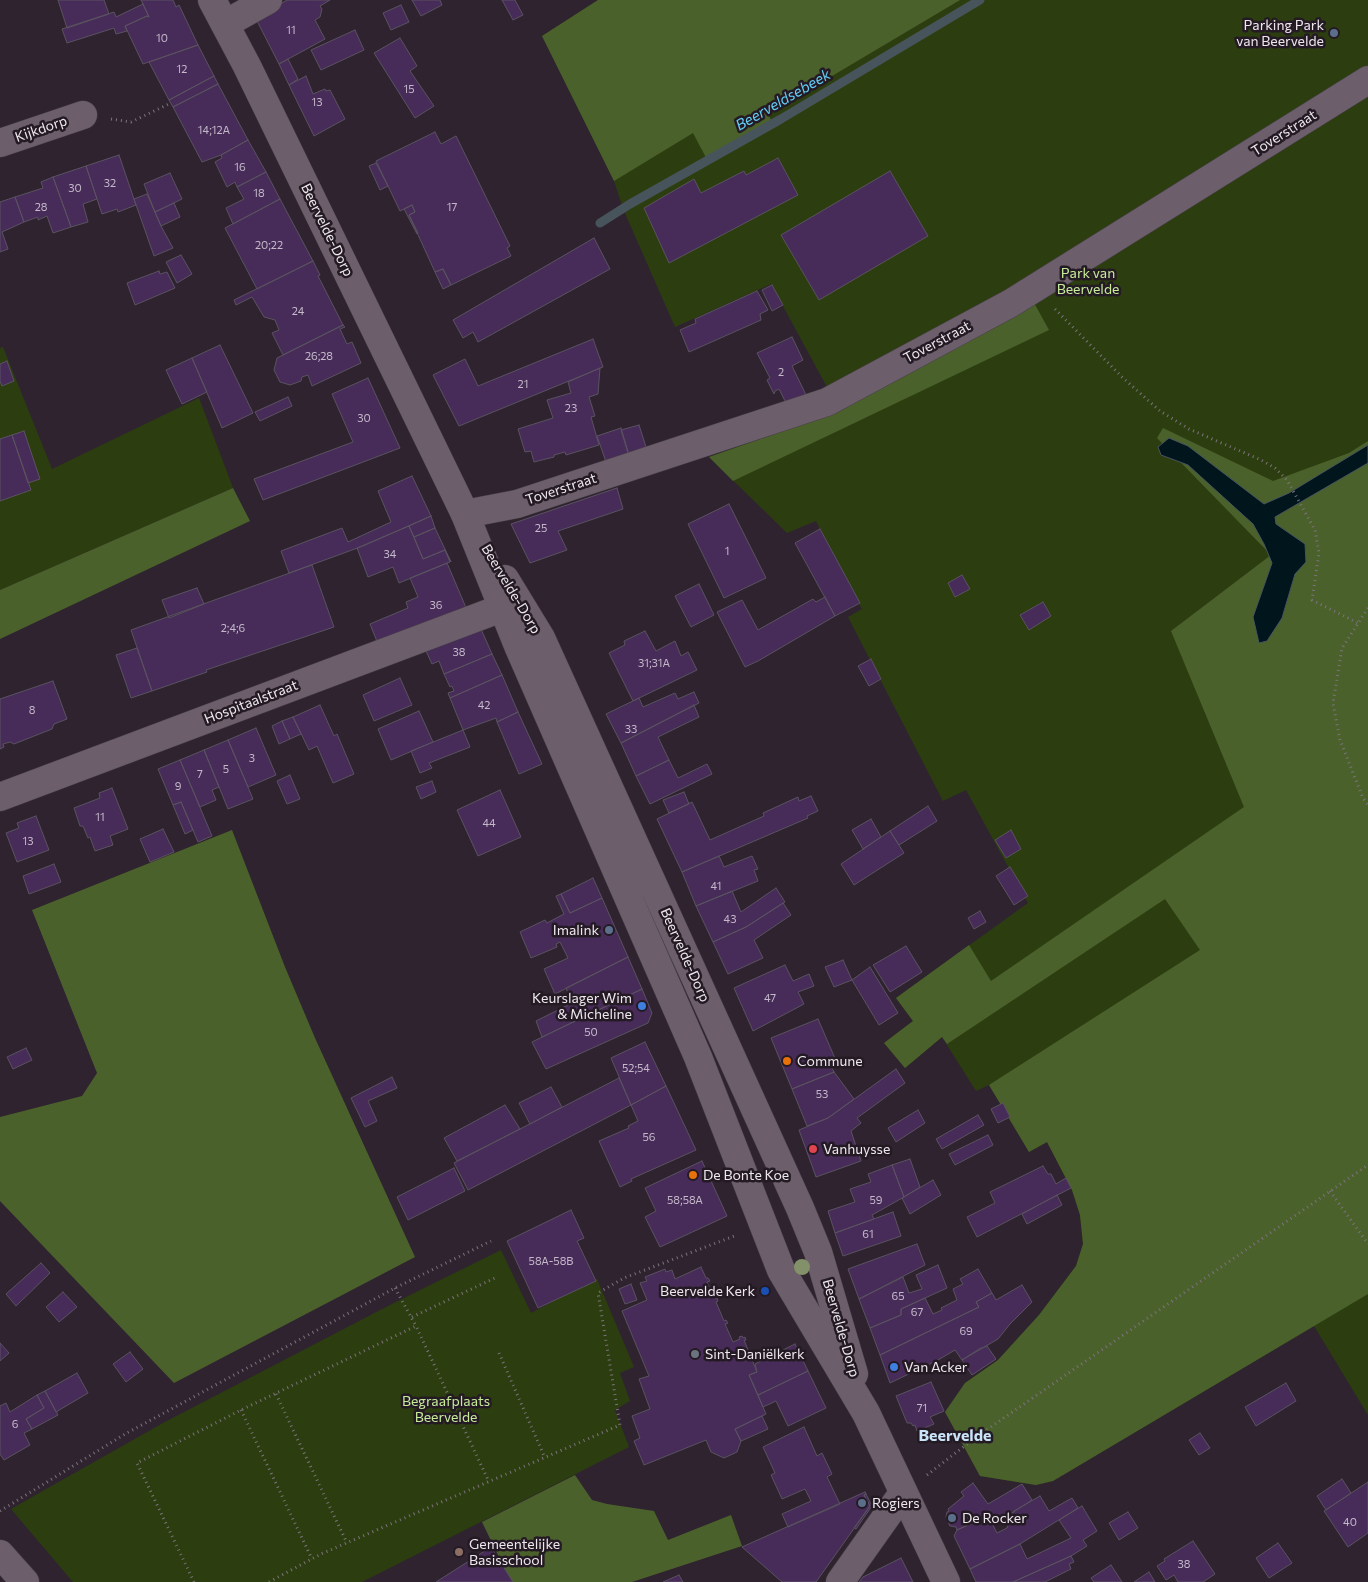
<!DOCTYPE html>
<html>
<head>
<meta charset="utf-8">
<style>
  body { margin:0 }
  canvas { display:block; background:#2e232e }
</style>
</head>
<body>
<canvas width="1368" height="1582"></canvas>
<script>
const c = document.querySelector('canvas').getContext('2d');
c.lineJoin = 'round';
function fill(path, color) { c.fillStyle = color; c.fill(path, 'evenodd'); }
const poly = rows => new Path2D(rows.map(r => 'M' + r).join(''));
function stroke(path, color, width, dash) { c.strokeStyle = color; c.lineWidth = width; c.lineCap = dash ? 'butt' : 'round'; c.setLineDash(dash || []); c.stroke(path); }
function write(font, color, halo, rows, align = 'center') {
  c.font = font + ' Commissioner,sans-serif'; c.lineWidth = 5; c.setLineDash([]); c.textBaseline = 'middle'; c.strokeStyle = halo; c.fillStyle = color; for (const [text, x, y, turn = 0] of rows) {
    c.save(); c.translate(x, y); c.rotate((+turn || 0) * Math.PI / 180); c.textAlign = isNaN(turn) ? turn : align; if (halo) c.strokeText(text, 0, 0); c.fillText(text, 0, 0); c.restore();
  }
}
fill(poly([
  [598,0,1368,0,1368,1415,1314,1326,1053,1481,1036,1485,980,1476,945,1412,965,1383,998,1360,1039,1315,1076,1266,1083,1244,1080,1215,1072,1190,1047,1142,1029,1152,989,1085,976,1091,942,1037,905,1068,884,1043,913,1021,896,998,1028,903,966,790,943,801,848,617,862,609,816,521,787,533,709,457,840,411,771,284,675,327,624,211,614,181,542,36],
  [3,347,52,469,199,398,233,488,0,590,0,348],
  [501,1250,531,1313,597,1279,634,1367,620,1373,630,1401,615,1410,629,1447,362,1582,73,1582,11,1509,163,1423,388,1306]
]), '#2c3e10');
fill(poly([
  [598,0,960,0,768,114,774,126,709,163,693,133,614,181,542,36],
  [1033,301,1049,330,733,481,709,457,840,411],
  [1163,428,1273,481,1349,453,1368,441,1368,1294,1053,1481,1036,1485,980,1476,945,1412,965,1383,998,1360,1039,1315,1076,1266,1083,1244,1080,1215,1072,1190,1047,1142,1029,1152,989,1085,1200,950,1165,899,947,1044,942,1037,905,1068,884,1043,913,1021,896,998,969,945,991,981,1244,807,1171,631,1271,555,1157,438],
  [233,488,250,521,0,639,0,590],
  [232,830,285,967,315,1038,415,1257,174,1383,0,1201,0,1117,82,1096,97,1073,32,910],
  [575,1475,592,1500,607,1504,654,1511,668,1540,731,1515,742,1546,632,1582,511,1582,482,1522]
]), '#4b612c');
const water = poly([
  [1169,438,1188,446,1264,504,1289,493,1368,445,1368,463,1275,517,1276,524,1305,544,1306,562,1295,574,1282,618,1267,641,1259,643,1253,617,1272,563,1264,544,1253,524,1188,465,1161,455,1158,447,1169,438]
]);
fill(water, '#01151d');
stroke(water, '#48545c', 1);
stroke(poly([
  [600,223,630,204,781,119,980,0]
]), '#48545c', 9);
const building = poly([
  [58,0,104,0,109,14,67,28,58,0],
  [141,0,173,0,176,7,179,5,198,45,143,64,125,26,147,16,149,17,141,0],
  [287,0,330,0,320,6,322,9,320,17,315,20,325,39,279,64,256,19,287,0],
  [412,0,440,0,442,5,421,16,412,0],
  [502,0,515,0,523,15,513,20,502,0],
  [143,4,149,17,147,16,125,26,127,31,116,34,114,28,67,43,62,29,114,12,116,17,143,4],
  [401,5,409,22,391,30,383,13,401,5],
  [355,30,364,50,321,70,311,50,355,30],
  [400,38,417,66,410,71,434,106,415,118,374,53,400,38],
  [198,45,214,76,169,100,149,62,198,45],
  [288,59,298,79,289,85,279,64,288,59],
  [214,76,218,84,173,107,169,100,214,76],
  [306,76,313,94,325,89,326,91,330,90,345,119,314,136,289,85,306,76],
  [218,84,248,140,221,155,202,162,173,107,218,84],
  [435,132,441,144,456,136,510,246,507,248,511,256,451,285,443,269,435,272,409,215,415,212,412,205,400,211,376,161,435,132],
  [248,140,266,172,237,187,235,182,227,187,215,162,222,158,221,155,248,140],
  [119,155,136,205,118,212,117,209,102,214,86,166,119,155],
  [778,158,798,195,669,263,644,208,694,179,701,193,744,171,746,175,778,158],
  [376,163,388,186,380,190,369,166,376,163],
  [86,166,97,199,83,204,88,222,71,227,53,177,86,166],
  [890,171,928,236,819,300,781,235,890,171],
  [266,172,280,199,233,224,226,208,244,199,237,187,266,172],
  [170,173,182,199,155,212,144,184,170,173],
  [53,177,71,227,53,233,47,216,38,220,38,217,24,222,15,197,43,188,41,182,53,177],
  [147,194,161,226,173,248,154,256,134,199,147,194],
  [15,197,24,222,2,232,8,249,0,252,0,202,15,197],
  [280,199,313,261,257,289,225,228,280,199],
  [174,203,180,217,161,226,155,212,174,203],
  [412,205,415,212,409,215,418,233,417,234,404,209,412,205],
  [594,238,610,269,478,342,473,332,463,338,453,320,594,238],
  [181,255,192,274,177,283,166,262,181,255],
  [313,261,320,275,318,276,343,325,283,355,272,333,279,330,275,320,264,317,252,297,236,305,234,300,313,261],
  [443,269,451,285,443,289,435,272,443,269],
  [159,271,160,274,167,272,175,288,135,305,127,283,159,271],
  [772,285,783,305,772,311,762,290,772,285],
  [757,291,768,310,760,314,761,320,689,352,680,330,696,323,695,319,757,291],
  [343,325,345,327,340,329,347,344,352,342,361,363,312,386,308,375,302,377,301,381,290,385,280,382,274,370,277,358,343,325],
  [792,337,803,360,792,366,807,397,788,407,779,389,775,391,774,394,767,380,770,378,757,353,792,337],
  [593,339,603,367,459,426,433,375,465,359,478,386,593,339],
  [220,345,253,413,222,428,192,358,220,345],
  [192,358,207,392,182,404,166,370,192,358],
  [7,361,14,381,2,386,0,381,0,364,7,361],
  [600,368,598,394,589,397,595,416,591,417,599,445,566,455,565,452,554,455,554,457,534,462,531,451,525,452,518,429,553,418,547,400,571,393,568,382,600,368],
  [368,378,400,448,263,500,254,479,353,442,332,394,368,378],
  [288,397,292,406,260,421,255,412,288,397],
  [639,425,646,447,628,453,621,430,639,425],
  [621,428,629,455,606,462,597,436,621,428],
  [24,431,40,479,28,483,12,435,24,431],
  [12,435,31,490,0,501,0,439,12,435],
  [412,476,431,516,363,546,289,573,281,551,342,528,348,542,391,522,378,491,412,476],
  [617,488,623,509,558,531,567,550,530,563,511,524,617,488],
  [729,504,766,578,724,598,688,524,729,504],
  [431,516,435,528,414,537,409,526,431,516],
  [409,526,423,559,445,550,450,562,399,583,393,567,368,577,357,548,409,526],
  [435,528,451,562,445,550,423,559,414,537,435,528],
  [820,529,860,603,835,616,795,543,820,529],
  [447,563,467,610,378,644,370,624,408,608,406,602,418,597,410,578,447,563],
  [312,565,334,627,206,670,207,672,152,691,131,630,312,565],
  [962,575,970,589,955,597,948,583,962,575],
  [699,584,714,615,691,627,675,596,699,584],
  [197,588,204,604,169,618,162,600,197,588],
  [825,597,835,616,758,661,745,667,717,612,742,600,758,630,813,599,816,602,825,597],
  [1043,602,1051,616,1029,630,1020,615,1043,602],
  [481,629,492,654,444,674,439,661,432,664,426,651,481,629],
  [645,631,656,651,675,641,681,656,688,652,697,670,633,701,609,653,625,645,624,641,645,631],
  [137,648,152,691,131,698,116,655,137,648],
  [492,654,502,675,450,698,448,693,454,691,452,686,450,687,444,674,492,654],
  [871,659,881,679,869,686,858,666,871,659],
  [502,675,518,712,497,722,496,718,463,730,450,698,502,675],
  [400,678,412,705,374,721,363,695,400,678],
  [53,681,67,719,54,724,52,729,14,744,10,742,3,744,4,747,0,749,0,699,53,681],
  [694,692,699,703,621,743,606,714,639,698,643,707,675,693,678,699,694,692],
  [320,705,334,736,337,734,354,774,333,783,317,746,309,750,293,717,320,705],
  [694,705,699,717,658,737,669,760,636,776,621,743,694,705],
  [419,711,433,742,391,760,378,729,419,711],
  [518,712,542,764,519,774,497,722,518,712],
  [293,717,301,734,290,739,282,721,293,717],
  [282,721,290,739,279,744,272,726,282,721],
  [256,728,276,775,248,787,228,740,256,728],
  [463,730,470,747,429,763,432,768,420,773,411,751,463,730],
  [228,740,253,799,228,809,204,750,228,740],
  [204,750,219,787,212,790,216,800,200,807,180,760,204,750],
  [180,760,212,836,198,842,181,802,173,805,158,769,180,760],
  [669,760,678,778,707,764,712,774,650,804,636,776,669,760],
  [290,775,300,799,287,804,277,781,290,775],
  [432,781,436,792,421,799,416,787,432,781],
  [112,788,128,829,110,836,113,845,95,851,90,837,88,838,83,826,80,826,74,808,100,798,99,793,112,788],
  [500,790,521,837,478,856,457,810,500,790],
  [684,792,689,804,669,813,663,800,684,792],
  [811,796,818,811,807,816,808,818,682,872,657,819,692,802,710,840,764,816,763,813,798,797,799,801,811,796],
  [181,802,193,830,185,834,173,805,181,802],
  [928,806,937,821,899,845,890,831,928,806],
  [36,816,49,850,17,862,6,833,19,828,17,823,36,816],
  [871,819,881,837,863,849,852,830,871,819],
  [163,829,174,852,150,862,140,839,163,829],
  [1011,830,1021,849,1006,858,995,840,1011,830],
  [890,831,904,853,854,885,841,864,890,831],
  [719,856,724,867,752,856,758,869,754,870,758,881,696,906,682,872,719,856],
  [54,864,61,882,29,894,23,876,54,864],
  [1010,867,1028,896,1014,905,996,876,1010,867],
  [593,878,602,898,570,913,561,894,593,878],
  [776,888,785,902,746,927,713,942,696,906,732,891,741,912,776,888],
  [561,894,570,913,602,898,628,957,555,994,544,969,568,958,560,942,556,944,557,947,531,958,520,932,545,920,547,923,564,914,556,896,561,894],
  [783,903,791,915,754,940,763,958,728,974,713,942,746,927,783,903],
  [980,911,986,922,974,929,968,918,980,911],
  [906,946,922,972,890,992,873,965,906,946],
  [628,957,642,989,542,1037,536,1021,572,1003,566,988,628,957],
  [843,960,852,980,834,987,825,967,843,960],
  [785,965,793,981,809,974,814,986,798,992,804,1004,753,1031,734,988,785,965],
  [870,967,898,1013,879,1025,852,980,870,967],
  [642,989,652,1013,648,1023,546,1069,532,1042,642,989],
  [818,1019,837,1063,831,1066,834,1072,792,1089,771,1038,818,1019],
  [645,1042,666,1086,631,1105,611,1058,645,1042],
  [26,1048,32,1060,13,1069,7,1057,26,1048],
  [896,1069,905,1083,857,1118,861,1123,851,1131,861,1161,816,1177,799,1130,828,1118,896,1069],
  [834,1072,854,1099,828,1118,807,1126,792,1089,834,1072],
  [392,1077,397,1088,368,1101,377,1121,365,1127,351,1098,392,1077],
  [619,1078,631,1105,468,1190,454,1163,619,1078],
  [666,1086,696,1150,631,1179,632,1181,620,1187,599,1141,629,1128,628,1126,638,1121,631,1105,666,1086],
  [551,1087,562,1107,530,1124,519,1103,551,1087],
  [1003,1103,1010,1117,998,1123,991,1109,1003,1103],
  [505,1105,520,1129,457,1161,444,1138,505,1105],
  [918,1110,925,1123,896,1142,888,1128,918,1110],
  [978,1115,984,1125,942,1149,936,1139,978,1115],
  [988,1135,993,1145,955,1165,949,1154,988,1135],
  [910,1159,920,1187,904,1197,892,1165,910,1159],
  [702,1161,727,1216,660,1247,645,1217,656,1211,645,1188,702,1161],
  [892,1165,904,1197,872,1215,874,1219,835,1233,828,1211,855,1202,850,1189,871,1182,868,1174,892,1165],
  [1043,1166,1048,1174,1051,1174,1056,1184,1066,1178,1071,1188,977,1237,967,1217,995,1203,990,1192,1043,1166],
  [454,1168,465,1191,408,1220,397,1197,454,1168],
  [933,1180,941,1195,910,1214,902,1198,933,1180],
  [1057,1195,1062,1205,1027,1224,1022,1214,1057,1195],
  [571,1210,584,1238,577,1241,596,1281,538,1308,507,1241,571,1210],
  [893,1212,901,1236,843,1256,835,1233,893,1212],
  [917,1244,925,1265,859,1299,848,1269,917,1244],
  [41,1263,50,1273,16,1306,6,1294,41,1263],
  [938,1265,947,1288,901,1309,901,1315,870,1328,859,1299,903,1277,909,1293,922,1289,916,1275,938,1265],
  [701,1267,706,1278,708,1278,710,1281,707,1282,715,1299,717,1298,718,1301,716,1302,724,1321,726,1320,728,1323,725,1324,733,1342,740,1339,739,1337,742,1336,743,1338,745,1337,746,1340,744,1340,757,1372,749,1375,766,1414,735,1429,741,1441,737,1452,724,1458,711,1452,706,1440,644,1465,634,1441,640,1438,632,1416,650,1409,639,1379,649,1376,622,1311,647,1300,640,1283,647,1281,645,1277,665,1269,666,1272,672,1270,675,1279,701,1267],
  [978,1269,992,1293,976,1302,979,1307,880,1355,870,1328,901,1315,901,1309,925,1298,933,1314,942,1310,941,1308,957,1300,953,1289,963,1284,960,1279,978,1269],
  [631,1284,637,1300,625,1304,619,1289,631,1284],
  [1022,1285,1032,1302,1010,1324,998,1339,962,1360,955,1350,938,1360,890,1383,880,1355,979,1307,976,1302,992,1293,996,1300,1022,1285],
  [63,1292,77,1307,59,1322,46,1307,63,1292],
  [0,1343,9,1353,0,1361,0,1343],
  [795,1344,808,1371,758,1395,749,1375,757,1372,755,1364,795,1344],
  [987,1346,996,1359,972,1375,962,1360,979,1349,987,1346],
  [130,1352,143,1369,126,1382,113,1364,130,1352],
  [808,1371,826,1408,788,1426,776,1401,763,1407,758,1395,808,1371],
  [77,1373,88,1393,56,1412,45,1391,77,1373],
  [931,1382,944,1411,930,1417,934,1424,917,1431,915,1425,913,1426,911,1423,907,1423,896,1396,931,1382],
  [1286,1383,1296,1401,1256,1426,1245,1407,1286,1383],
  [45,1391,58,1415,32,1429,26,1419,44,1408,37,1395,45,1391],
  [37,1395,44,1408,26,1419,32,1429,24,1433,30,1445,4,1460,0,1454,0,1406,6,1403,10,1412,37,1395],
  [762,1416,768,1429,741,1441,735,1429,762,1416],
  [804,1427,817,1456,822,1453,832,1474,827,1477,840,1504,788,1527,782,1514,811,1501,805,1489,782,1499,771,1475,775,1473,763,1447,804,1427],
  [1200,1433,1210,1448,1199,1455,1189,1440,1200,1433],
  [1342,1479,1351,1493,1326,1510,1317,1496,1342,1479],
  [1368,1482,1368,1533,1348,1547,1324,1511,1368,1482],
  [973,1483,988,1504,1022,1484,1032,1500,993,1525,988,1516,957,1530,956,1527,950,1526,946,1517,947,1512,949,1511,948,1509,964,1496,961,1492,973,1483],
  [865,1492,866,1494,864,1495,870,1506,816,1582,782,1582,742,1547,865,1492],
  [866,1494,872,1506,856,1529,854,1528,870,1506,864,1495,866,1494],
  [1040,1496,1049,1511,1072,1498,1078,1508,1020,1544,970,1569,954,1536,957,1530,988,1516,997,1533,1007,1528,1014,1511,1040,1496],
  [1082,1506,1097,1531,1083,1540,1087,1546,1071,1556,1013,1582,976,1582,970,1569,1020,1544,1027,1559,1071,1538,1059,1520,1082,1506],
  [1128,1512,1138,1528,1119,1540,1109,1523,1128,1512],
  [1193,1541,1215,1574,1203,1582,1178,1582,1174,1575,1166,1580,1157,1566,1165,1561,1164,1559,1193,1541],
  [1278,1543,1292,1563,1269,1578,1256,1558,1278,1543],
  [491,1547,513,1582,436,1582,491,1547],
  [1071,1556,1074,1562,1069,1564,1071,1569,1045,1582,1013,1582,1071,1556],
  [901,1558,913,1582,859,1582,863,1577,901,1558],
  [1111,1565,1122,1582,1094,1582,1091,1578,1111,1565],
  [1149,1572,1155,1582,1134,1582,1149,1572],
  [679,1575,683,1582,663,1582,679,1575]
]);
fill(building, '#472c59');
stroke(building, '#5a5260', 1);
const street = poly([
  [225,24,268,0],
  [0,143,83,115],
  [465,514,517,504,827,402,1011,303,1368,80],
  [0,797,502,608],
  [0,1554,25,1582],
  [840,1582,903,1493]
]);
const secondary = poly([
  [212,0,247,66,465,514,519,648,698,1057,781,1270,866,1413,946,1582],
  [505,579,541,638,800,1208,818,1252,854,1374]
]);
stroke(street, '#4a414a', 29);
stroke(secondary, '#4a414a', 29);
stroke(poly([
  [111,119,131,122,171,103],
  [1055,309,1122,377,1160,411,1189,429,1261,460,1275,468,1287,480,1315,530,1319,553,1312,600,1358,623],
  [1368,608,1342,648,1333,703,1340,740,1363,798,1368,805],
  [1330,1191,1368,1244],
  [395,1288,416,1326],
  [412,1317,497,1277],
  [499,1353,545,1458],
  [276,1394,347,1543],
  [241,1410,312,1559],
  [927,1475,975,1438,1368,1165],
  [0,1511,125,1434,395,1288,491,1241],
  [194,1582,137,1463,241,1410,416,1326,489,1482],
  [269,1582,321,1554,620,1425,598,1293,624,1278,737,1235]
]), '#7c737c', 3, [1, 4]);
stroke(street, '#6c5f6b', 28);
stroke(secondary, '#6c5f6b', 28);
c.fillStyle = '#829169';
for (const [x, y] of [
  [802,1267]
]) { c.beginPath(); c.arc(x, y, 8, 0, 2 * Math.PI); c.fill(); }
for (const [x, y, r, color] of [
  [1334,33,5,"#5c6f8a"],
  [609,930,5,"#5c6f8a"],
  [642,1006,5,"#3f7fe0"],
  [787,1061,5,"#e8710a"],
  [813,1149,5,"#e0444e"],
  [693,1175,5,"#e8710a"],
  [765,1291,5,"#1a4fb4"],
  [695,1354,5,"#6b7280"],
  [894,1367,5,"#3f7fe0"],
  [862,1503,5,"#5c6f8a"],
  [952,1518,5,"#5c6f8a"],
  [459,1552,5,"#8d6e63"]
]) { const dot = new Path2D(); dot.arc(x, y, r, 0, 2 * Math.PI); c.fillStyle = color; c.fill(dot); stroke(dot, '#241a24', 2); }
write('11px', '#c4b8c9', null, [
  ["11",291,30],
  ["10",162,38],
  ["12",182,69],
  ["15",409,89],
  ["13",317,102],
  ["14;12A",214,130],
  ["16",240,167],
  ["32",110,183],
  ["30",75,188],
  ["18",259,193],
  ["28",41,207],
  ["17",452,207],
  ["20;22",269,245],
  ["24",298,311],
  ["26;28",319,356],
  ["2",781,372],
  ["21",523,384],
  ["23",571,408],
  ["30",364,418],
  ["25",541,528],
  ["1",727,551],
  ["34",390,554],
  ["36",436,605],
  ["2;4;6",233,628],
  ["38",459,652],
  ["31;31A",654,663],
  ["42",484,705],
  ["8",32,710],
  ["33",631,729],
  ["3",252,758],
  ["5",226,769],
  ["7",200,774],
  ["9",178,786],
  ["11",100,817],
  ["44",489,823],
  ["13",28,841],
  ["41",716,886],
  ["43",730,919],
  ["47",770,998],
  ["50",591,1032],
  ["52;54",636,1068],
  ["53",822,1094],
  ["56",649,1137],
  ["58;58A",685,1200],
  ["59",876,1200],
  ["61",868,1234],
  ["58A-58B",551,1261],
  ["65",898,1296],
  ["67",917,1312],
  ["69",966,1331],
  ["71",922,1408],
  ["6",15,1424],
  ["40",1350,1522],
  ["38",1184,1564]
]);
write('14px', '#eee7ee', '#241a24', [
  ["Parking Park",1324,25,"right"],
  ["van Beervelde",1324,41,"right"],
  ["Imalink",599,930,"right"],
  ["Keurslager Wim",632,998,"right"],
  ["& Micheline",632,1014,"right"],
  ["Commune",797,1061],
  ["Vanhuysse",823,1149],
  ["De Bonte Koe",703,1175],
  ["Beervelde Kerk",755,1291,"right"],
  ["Sint-Daniëlkerk",705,1354],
  ["Van Acker",904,1367],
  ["Rogiers",872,1503],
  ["De Rocker",962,1518],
  ["Gemeentelijke",469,1544],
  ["Basisschool",469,1560]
], 'left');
write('14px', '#eee7ee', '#241a24', [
  ["Kijkdorp",41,129,-19],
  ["Toverstraat",1284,133,-32],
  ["Beervelde-Dorp",327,230,64],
  ["Toverstraat",937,342,-28],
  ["Toverstraat",561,489,-18],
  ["Beervelde-Dorp",511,589,59],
  ["Hospitaalstraat",251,702,-21],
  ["Beervelde-Dorp",685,955,66],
  ["Beervelde-Dorp",841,1328,74]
]);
write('14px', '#c6eb9a', '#241a24', [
  ["Park van",1088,273],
  ["Beervelde",1088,289],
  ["Begraafplaats",446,1401],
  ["Beervelde",446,1417]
]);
write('italic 15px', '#64cef6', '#241a24', [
  ["Beerveldsebeek",783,100,-30]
]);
write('bold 16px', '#c9e4f8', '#241a24', [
  ["Beervelde",955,1436]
]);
</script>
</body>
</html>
